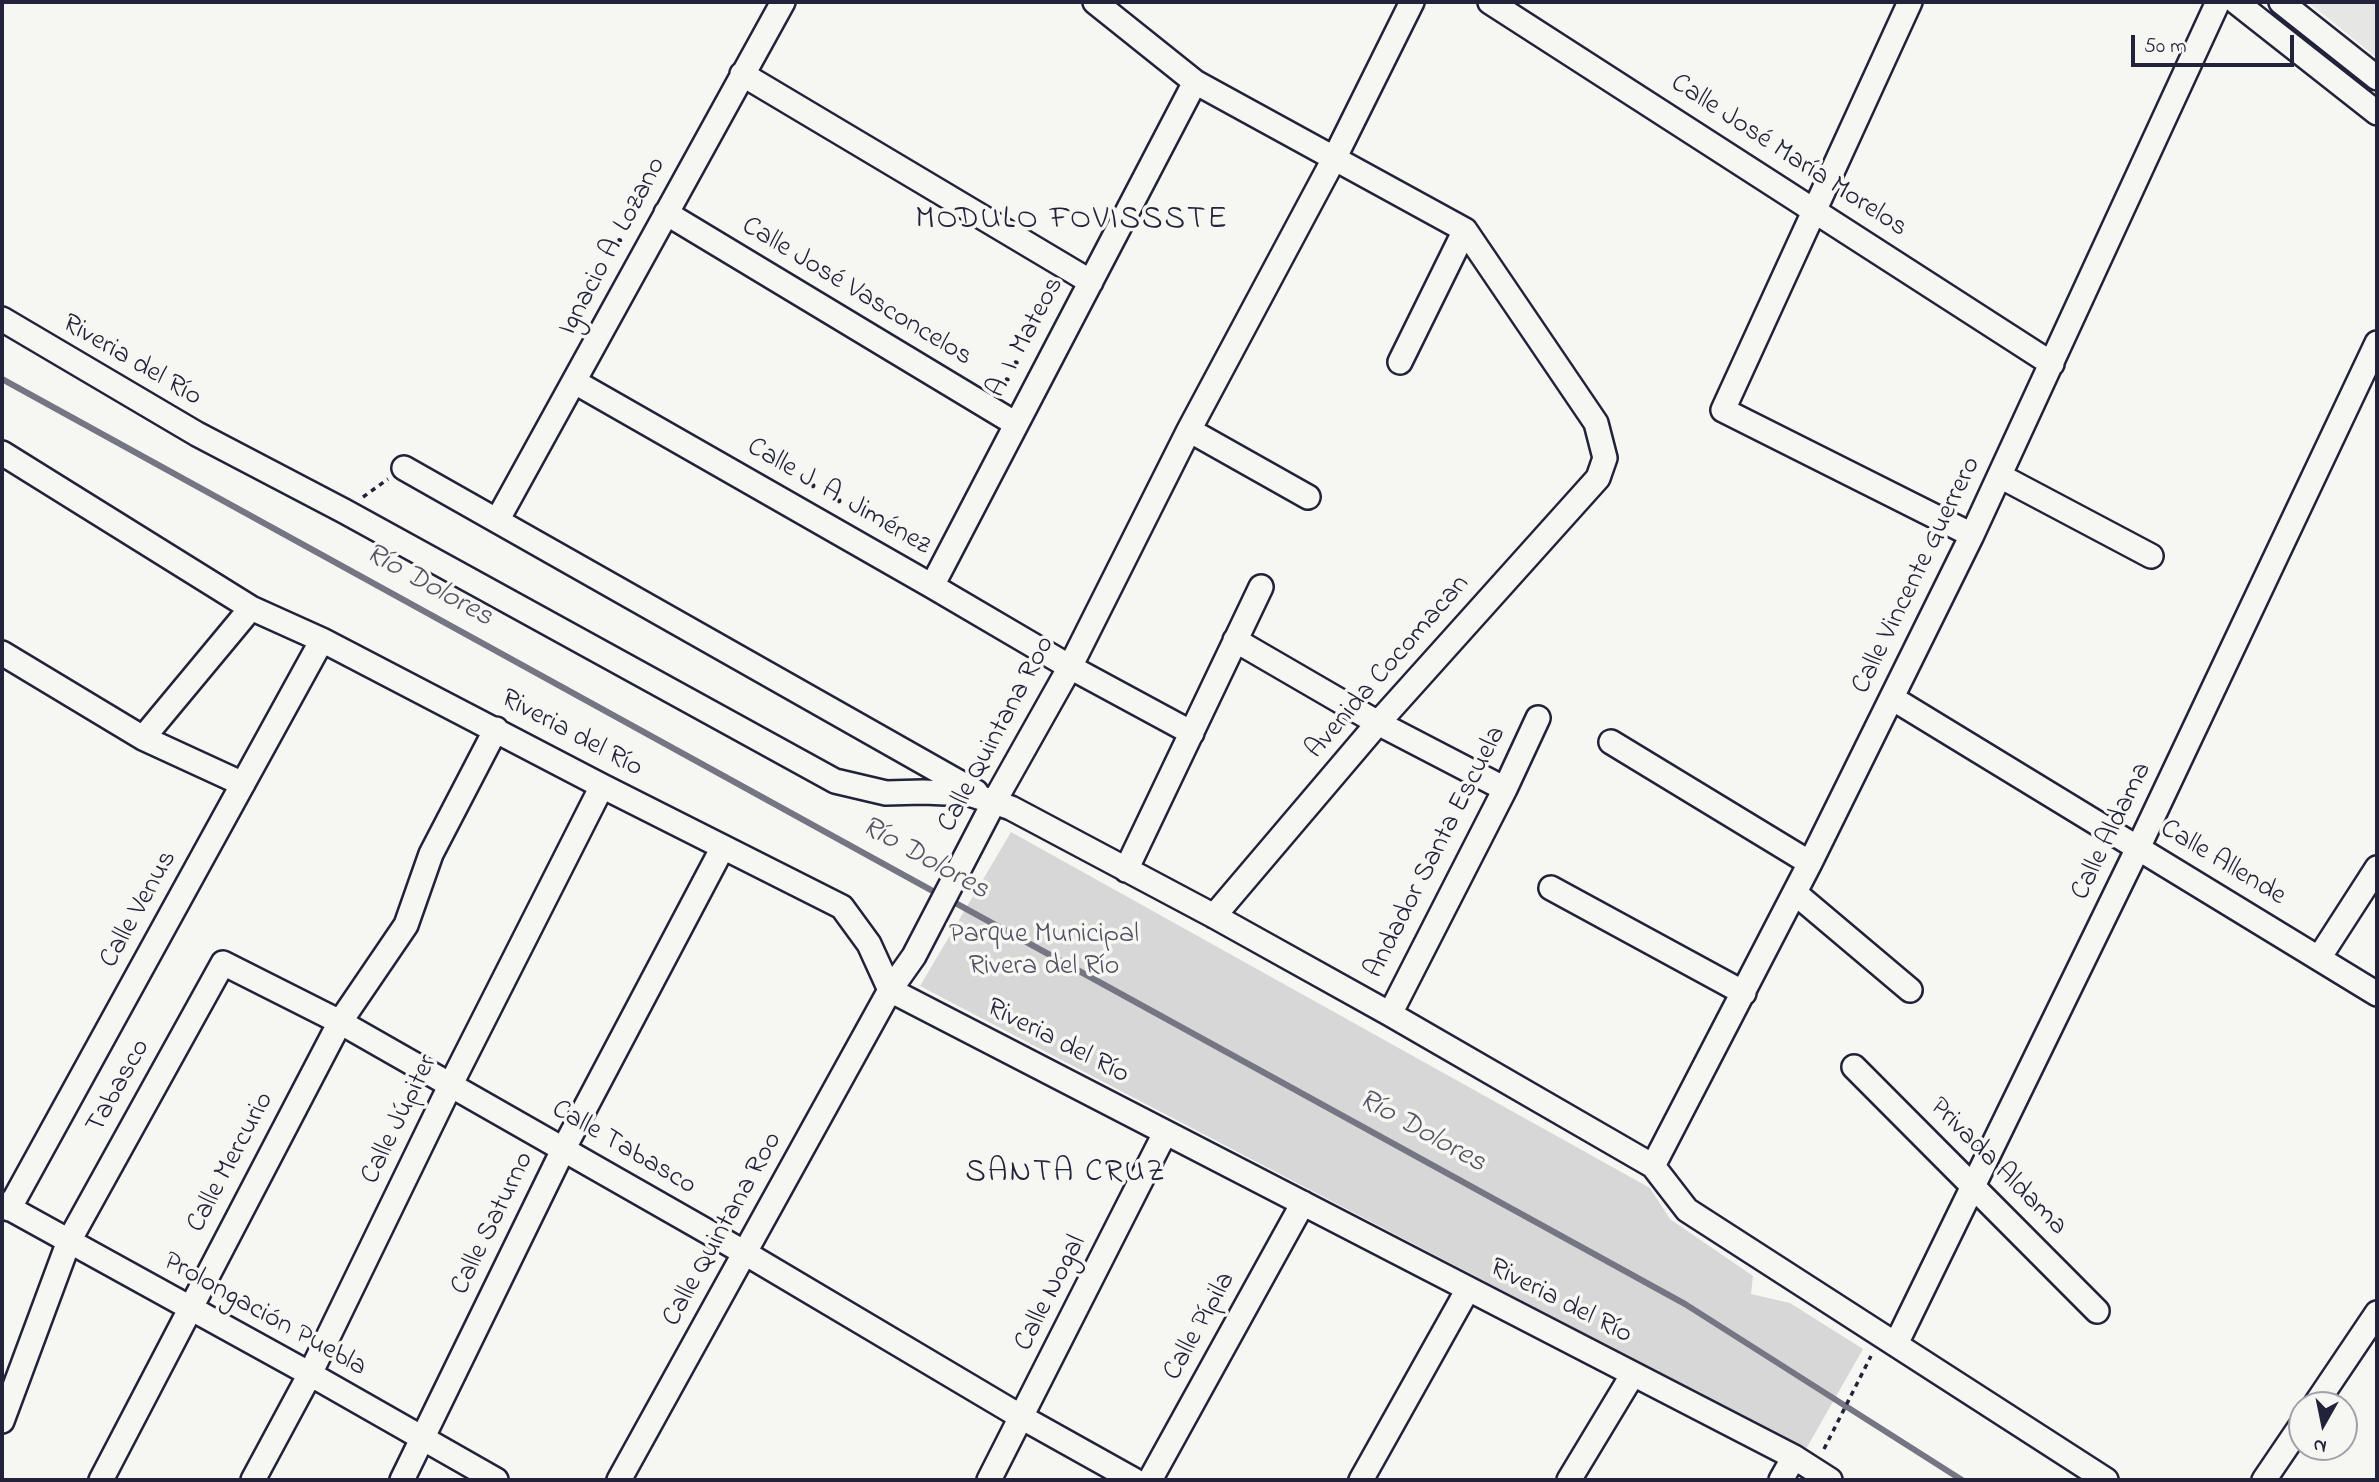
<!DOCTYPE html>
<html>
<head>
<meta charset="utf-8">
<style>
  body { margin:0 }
  #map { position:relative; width:2379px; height:1482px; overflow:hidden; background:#f6f6f2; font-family:"Indie Flower",sans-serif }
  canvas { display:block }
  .frame { position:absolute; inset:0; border:4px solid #22223b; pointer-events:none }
  .north { position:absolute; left:2288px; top:1391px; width:70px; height:70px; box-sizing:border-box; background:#f6f6f2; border:2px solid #a1a1a9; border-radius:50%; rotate:189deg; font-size:19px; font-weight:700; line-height:28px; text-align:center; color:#22223b }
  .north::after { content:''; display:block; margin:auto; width:24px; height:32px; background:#22223b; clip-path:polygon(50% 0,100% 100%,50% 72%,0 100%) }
  .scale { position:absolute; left:2131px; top:35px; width:163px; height:32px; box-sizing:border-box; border:4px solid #22223b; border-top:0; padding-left:9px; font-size:21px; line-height:24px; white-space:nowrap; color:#22223b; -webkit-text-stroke:5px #f6f6f2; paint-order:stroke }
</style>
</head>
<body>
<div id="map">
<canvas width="2379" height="1482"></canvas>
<div class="frame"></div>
<div class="north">N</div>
<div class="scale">50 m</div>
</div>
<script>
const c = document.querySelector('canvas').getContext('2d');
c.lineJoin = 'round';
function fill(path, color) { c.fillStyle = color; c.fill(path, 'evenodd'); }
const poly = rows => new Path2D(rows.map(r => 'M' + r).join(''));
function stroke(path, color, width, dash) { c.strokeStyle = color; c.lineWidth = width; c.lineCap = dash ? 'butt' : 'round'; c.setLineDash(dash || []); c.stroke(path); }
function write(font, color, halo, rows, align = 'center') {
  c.font = font + ' "Indie Flower",sans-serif'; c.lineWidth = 7; c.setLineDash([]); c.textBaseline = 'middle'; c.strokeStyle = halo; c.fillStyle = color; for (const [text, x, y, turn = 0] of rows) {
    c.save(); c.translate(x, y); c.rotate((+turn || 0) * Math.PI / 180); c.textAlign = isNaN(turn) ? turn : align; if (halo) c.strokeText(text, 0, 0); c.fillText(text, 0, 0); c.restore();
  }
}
fill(poly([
  [2308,2,2377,2,2377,58]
]), '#e6e6e4');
fill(poly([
  [1011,832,1650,1188,1670,1219,1753,1276,1751,1294,1790,1303,1863,1349,1806,1449,920,986]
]), '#d7d7d7');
stroke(poly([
  [2,379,940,895],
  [950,900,1685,1304,1962,1480]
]), '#757583', 6);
const minor = poly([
  [1095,2,1195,82,1465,230,1596,423,1605,458,1598,478,1378,723,1214,916],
  [1490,2,2052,364],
  [1910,2,1723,410,1972,535],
  [2236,2,2377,113],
  [2281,2,2377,78],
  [742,74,1091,282],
  [666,213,1016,424],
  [2,319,197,434,344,511,835,781,886,793,923,792,969,794,994,802,1011,808,1214,916,1390,1014,1653,1166,1687,1210,2106,1480],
  [1400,362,1465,230],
  [575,382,932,586,1070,667,1192,733],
  [1189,430,1308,497],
  [2,453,251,608,322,640,602,786,842,907,869,944,890,990,1794,1457,1830,1480],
  [404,468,976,792],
  [2000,476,2151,556],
  [498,519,783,2],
  [932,586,1195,82],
  [1235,640,1378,723,1505,789],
  [2,653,143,738,243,784],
  [1892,698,2377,994],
  [143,738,251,608],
  [1611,742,1810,863],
  [1126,870,1261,587],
  [1551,888,1744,993],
  [1795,893,1910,990],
  [2319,958,2377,868],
  [1390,1014,1505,789,1538,718],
  [1854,1067,2097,1311],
  [1653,1166,1810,863,1972,535,2218,2],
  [2,1204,310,1374,496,1480],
  [9,1209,322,640],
  [1896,1344,2138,848,2377,343],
  [2315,1405,2377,1313],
  [2,1421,69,1241,223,963,340,1022,745,1253,1023,1418,1134,1480],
  [101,1480,340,1022,406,925,431,854,496,729],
  [253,1480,310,1374,450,1086,602,786],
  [402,1480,563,1150,723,847],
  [619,1480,890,990,914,956,994,802,1070,667,1189,430,1335,157,1412,2],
  [989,1480,1165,1133],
  [1150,1480,1303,1203],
  [1361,1480,1468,1289],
  [1569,1480,1633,1374],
  [1781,1480,1794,1457],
  [2264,1480,2302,1424]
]);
stroke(minor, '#22223b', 28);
stroke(poly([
  [363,497,388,479],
  [1824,1449,1871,1356]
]), '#22223b', 3.5, [5, 5]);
stroke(minor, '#f6f6f2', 23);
write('28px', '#22223b', '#f6f6f2', [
  ["Calle José María Morelos",1788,157,33],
  ["Ignacio A. Lozano",614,247,-62],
  ["Calle José Vasconcelos",856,293,31],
  ["A. I. Mateos",1027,338,-62],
  ["Riveria del Río",131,362,30],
  ["Calle J. A. Jiménez",838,498,30],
  ["Calle Vincente Guerrero",1918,576,-64],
  ["Avenida Cocomacan",1389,668,-49],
  ["Riveria del Río",571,735,28],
  ["Calle Quintana Roo",998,735,-62],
  ["Calle Aldama",2113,832,-64],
  ["Andador Santa Escuela",1437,853,-63],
  ["Calle Allende",2222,864,31],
  ["Calle Venus",140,910,-61],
  ["Riveria del Río",1057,1043,27],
  ["Tabasco",120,1087,-61],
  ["Calle Júpiter",401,1120,-64],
  ["Calle Tabasco",623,1149,30],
  ["Calle Mercurio",232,1163,-62],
  ["Privada Aldama",1997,1168,45],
  ["Calle Saturno",494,1224,-64],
  ["Calle Quintana Roo",724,1230,-61],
  ["Calle Nogal",1052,1294,-63],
  ["Riveria del Río",1560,1303,27],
  ["Prolongación Puebla",264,1316,29],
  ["Calle Pípila",1201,1327,-61]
]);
write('28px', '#4f4f62', '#f6f6f2', [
  ["Parque Municipal",1044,936],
  ["Rivera del Río",1044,968]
]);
write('italic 30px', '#535365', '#f6f6f2', [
  ["Río Dolores",428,587,29],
  ["Río Dolores",924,860,29],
  ["Río Dolores",1421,1133,29]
]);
c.letterSpacing = '2px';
write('32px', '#22223b', '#f6f6f2', [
  ["MODULO FOVISSSTE",1072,222],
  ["SANTA CRUZ",1066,1175]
]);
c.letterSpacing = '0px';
</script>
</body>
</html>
